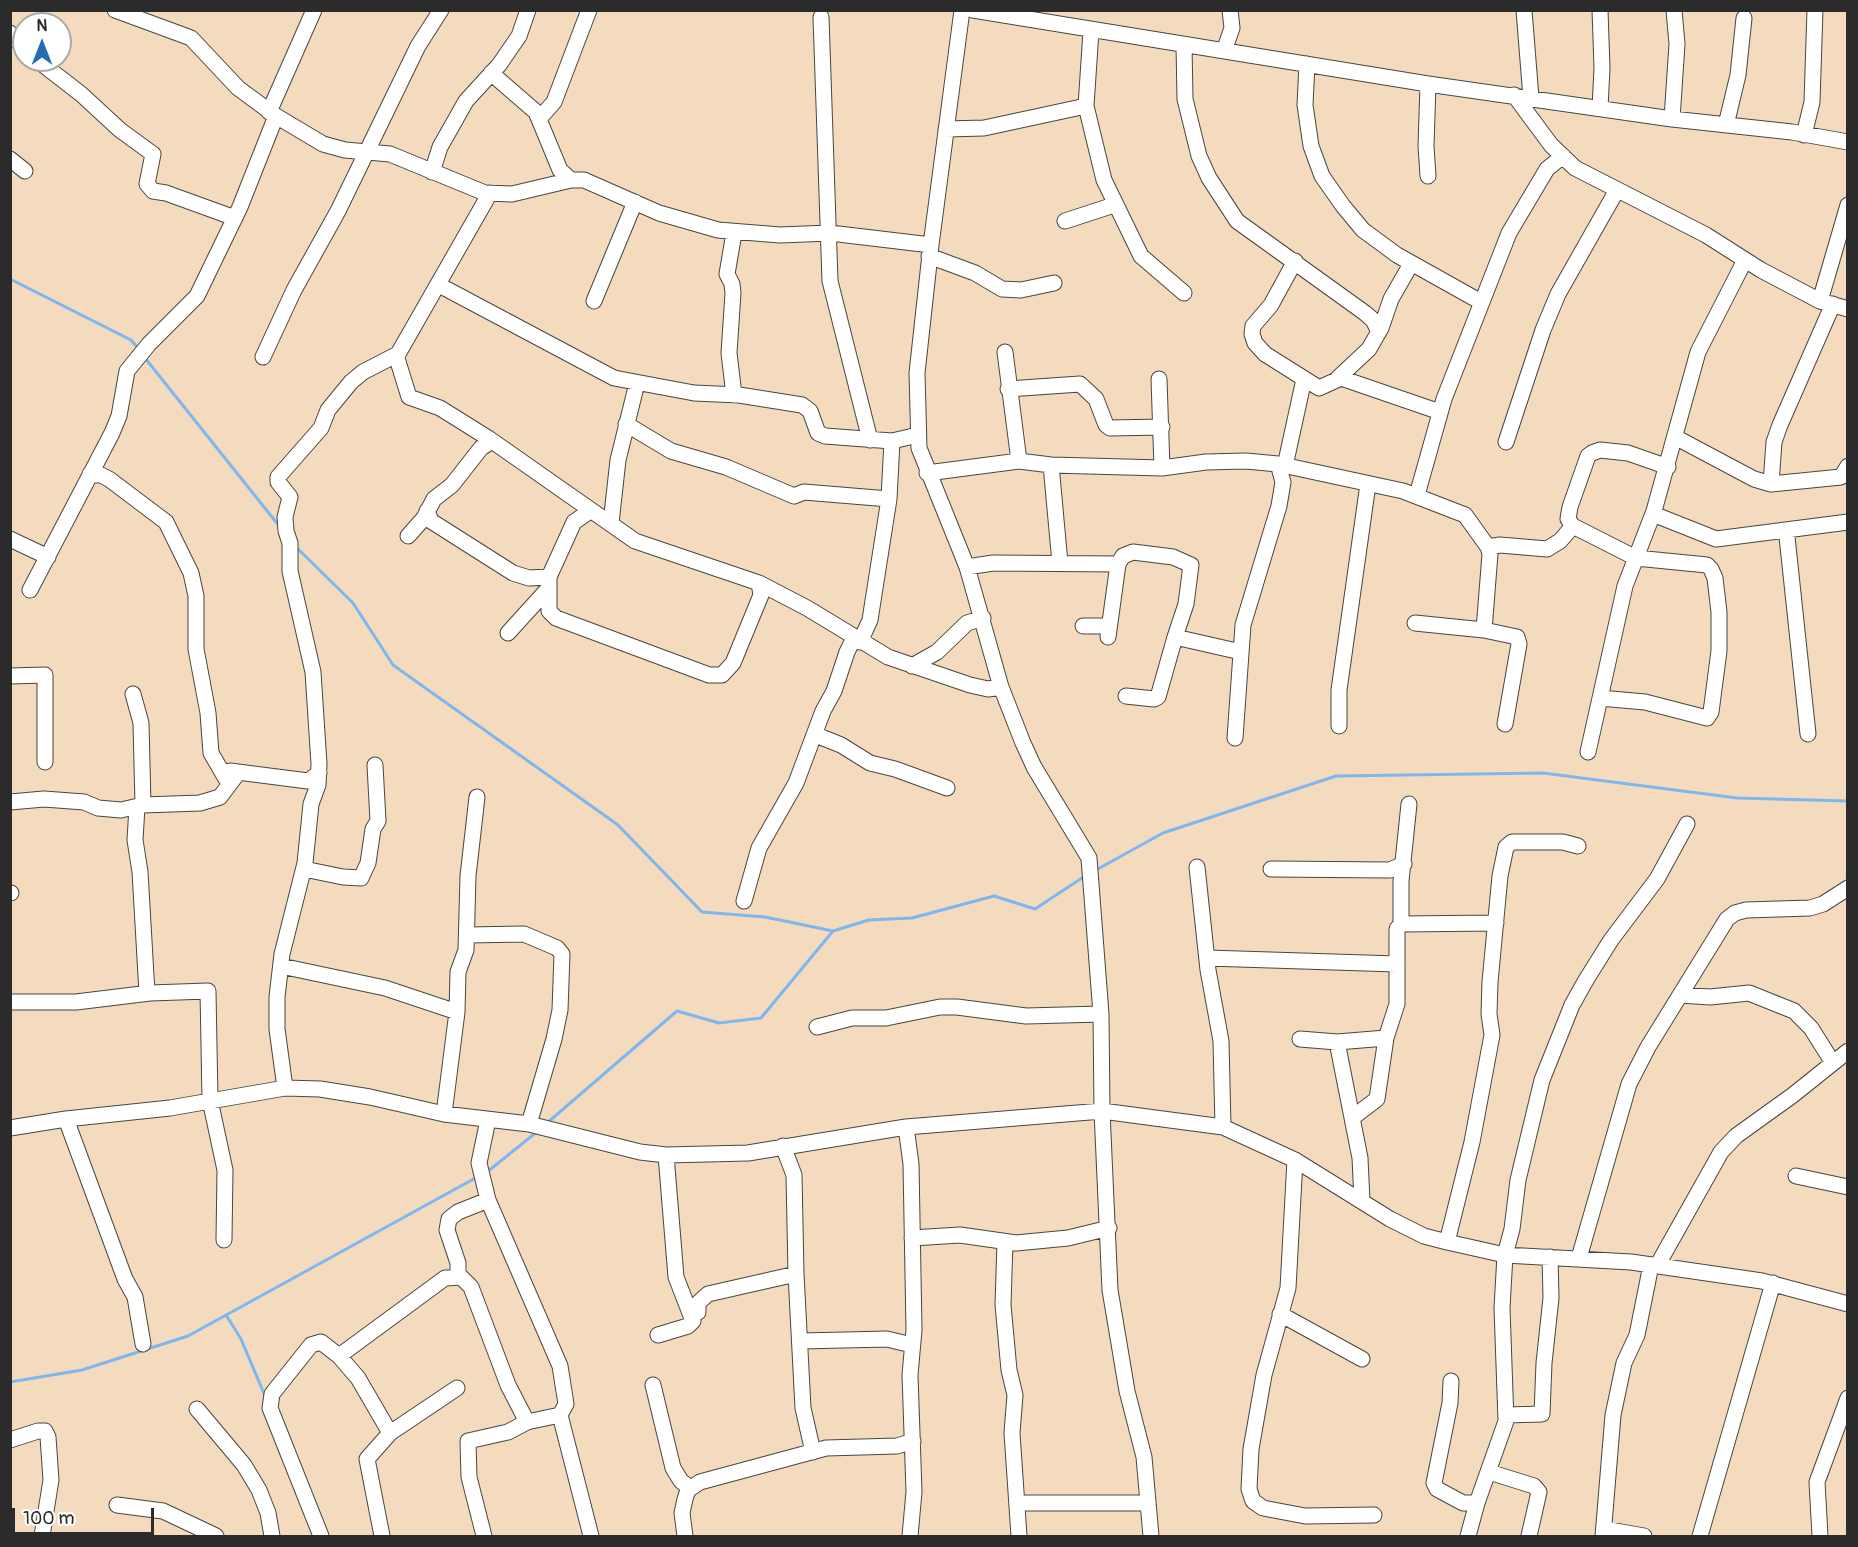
<!DOCTYPE html>
<html>
<head>
<meta charset="utf-8">
<style>
  body { margin:0 }
  #map { position:relative; width:1858px; height:1547px; overflow:hidden; background:#f5dbbe; font-family:Pangolin,sans-serif }
  canvas { display:block }
  .frame { position:absolute; inset:0; border:12px solid #2b2b2b; pointer-events:none }
  .north { position:absolute; left:12px; top:12px; width:60px; height:60px; box-sizing:border-box; background:#fff; border:2px solid #aaa; border-radius:50%; rotate:0deg; font-size:16px; font-weight:700; line-height:24px; text-align:center; color:#2b2b2b }
  .north::after { content:''; display:block; margin:auto; width:21px; height:27px; background:#1f6fb2; clip-path:polygon(50% 0,100% 100%,50% 72%,0 100%) }
  .scale { position:absolute; left:12px; top:1508px; width:142px; height:27px; box-sizing:border-box; border:3px solid #2b2b2b; border-top:0; padding-left:8px; font-size:18px; line-height:21px; white-space:nowrap; color:#2b2b2b; -webkit-text-stroke:4px #fff; paint-order:stroke }
</style>
</head>
<body>
<div id="map">
<canvas width="1858" height="1547"></canvas>
<div class="frame"></div>
<div class="north">N</div>
<div class="scale">100 m</div>
</div>
<script>
const c = document.querySelector('canvas').getContext('2d');
c.lineJoin = 'round';
const poly = rows => new Path2D(rows.map(r => 'M' + r).join(''));
function stroke(path, color, width, dash) { c.strokeStyle = color; c.lineWidth = width; c.lineCap = dash ? 'butt' : 'round'; c.setLineDash(dash || []); c.stroke(path); }
stroke(poly([
  [10,279,131,340,138,348],
  [145,358,280,527],
  [295,546,353,603,393,665,618,825,702,912,765,917,833,931,869,920,912,918,994,896,1035,909,1085,876],
  [1096,870,1163,833,1336,776,1543,773,1737,798,1848,801],
  [547,1123,677,1011,719,1023,761,1018,833,931],
  [487,1172,538,1131],
  [226,1315,241,1339,265,1396],
  [10,1382,82,1370,188,1336,479,1176]
]), '#7eb7ef', 3);
const minor = poly([
  [115,10,191,38,238,88,276,116,323,144,345,150,390,154,485,193,512,194,571,180,584,180,659,213,718,230,780,235,830,233,931,245],
  [962,10,931,245,917,373,919,448,967,567,1001,687,1023,743,1034,767,1089,858,1101,1014,1102,1111,1110,1290,1127,1391,1144,1457,1151,1536],
  [973,10,1428,84,1672,119,1792,132,1848,142],
  [1524,10,1531,98],
  [1600,10,1602,68,1600,108],
  [821,17,830,281,870,440],
  [1091,31,1086,106,1104,180,1141,256,1184,293],
  [10,33,24,48],
  [1184,45,1185,99,1199,156,1209,178,1237,221,1365,313,1373,320,1379,332],
  [1224,51,1232,28,1230,10],
  [37,60,81,94,120,130,153,154,147,184,153,191,166,193,235,218],
  [1307,64,1305,105,1311,146,1322,176,1343,206,1363,230,1397,255,1481,302],
  [491,73,536,112,560,170,571,180],
  [1428,84,1426,146,1428,176],
  [1514,95,1551,145,1575,168,1706,235,1761,270,1820,301,1848,309],
  [269,112,314,10],
  [539,119,554,102,589,10],
  [1672,119,1677,44,1674,10],
  [1726,125,1738,75,1744,18],
  [946,129,984,128,1086,106],
  [1804,135,1812,102,1815,10],
  [10,159,25,171],
  [432,172,440,147,466,101,499,65,519,36,528,10],
  [1065,221,1114,205],
  [734,233,727,274,732,284,733,293,729,353,734,395],
  [929,256,975,273,1002,289,1021,290,1054,283],
  [1295,261,1271,305,1253,326,1252,334,1255,343,1265,354,1319,388,1341,378,1440,412],
  [439,285,614,378,694,393,739,395,802,405,810,411,818,433,825,436,892,441,918,435],
  [594,301,635,202],
  [1820,301,1848,205],
  [1005,352,1019,461],
  [396,355,409,397,440,408,488,438,635,541,759,583,807,608,888,657,970,685,988,689,1001,687],
  [263,357,294,290,338,211,418,46,441,10],
  [1338,378,1369,349,1381,328,1391,299,1411,264],
  [1159,379,1162,468],
  [1008,389,1080,384,1096,399,1106,425,1110,428,1162,427],
  [626,424,671,451,726,467,794,496,804,492,889,499],
  [1675,437,1754,479,1771,484,1841,477,1848,466],
  [1506,442,1543,330,1558,294,1617,190],
  [1051,465,1060,563],
  [1285,466,1304,379],
  [927,473,1019,461,1051,465,1162,468,1206,462,1246,461,1278,464,1403,491,1465,515,1488,547,1490,554,1484,630],
  [90,474,101,475,109,479,166,522,191,573,196,596,196,649,208,713,211,753,229,784],
  [1771,484,1774,442,1780,425,1833,304],
  [1417,495,1444,399,1509,233,1547,169,1563,156],
  [427,511,431,521,513,573,529,578,549,577],
  [590,511,574,522,549,577,549,611,556,618,709,675,722,675,733,663,761,595,759,583],
  [1653,514,1716,539,1848,522],
  [611,523,618,460,637,383],
  [1784,532,1787,537,1808,734],
  [408,536,424,518,434,499,452,485,481,448,492,441],
  [10,539,48,557],
  [1488,547,1500,545,1547,549,1560,541,1573,526],
  [967,567,993,563,1118,564],
  [30,590,112,433,119,416,127,371,149,344,197,296,240,207,276,116],
  [1415,623,1484,630,1517,637,1519,644,1505,724],
  [1083,626,1108,626],
  [508,633,547,590],
  [1108,637,1118,564,1123,556,1133,552,1173,557,1191,565,1186,604,1175,637],
  [860,642,870,620,889,499,892,441],
  [912,666,937,652,967,623,983,618],
  [10,676,45,675,45,762],
  [133,694,141,723,143,805],
  [1126,696,1154,699,1158,697,1175,637,1241,652],
  [1600,698,1645,702,1707,718,1711,712,1719,651,1719,612,1715,578,1711,569,1707,565,1636,558,1573,526,1568,519,1570,507,1588,456,1592,453,1600,450,1628,453,1668,467],
  [1339,726,1339,690,1368,484],
  [816,735,841,745,870,763,895,769,947,788],
  [1235,738,1243,625,1279,506,1283,482,1278,464],
  [1588,752,1625,586,1654,511,1698,352,1745,260],
  [230,771,308,781,319,773],
  [10,802,44,799,84,802,98,808,121,810,143,805,200,803,220,797,238,773],
  [137,807,135,840,140,872,147,993],
  [1197,867,1208,970,1221,1041,1223,1127],
  [304,869,343,877,361,878,368,863,373,829,378,821,375,765],
  [1271,869,1390,870,1404,864],
  [10,893,11,893],
  [744,901,759,848,796,783,823,711,834,691,847,652,854,638],
  [1401,924,1496,923],
  [467,935,524,934,557,948,562,954,560,1010,554,1039,529,1124],
  [1207,958,1397,964],
  [281,966,385,988,457,1012],
  [1680,995,1710,997,1749,993,1794,1011,1811,1028,1833,1063],
  [10,1002,76,1002,150,993,208,991,210,1100,225,1170,224,1240],
  [817,1027,852,1018,886,1018,940,1007,957,1007,1026,1016,1101,1014],
  [1300,1039,1337,1042,1386,1038],
  [1337,1042,1360,1158,1362,1201],
  [285,1088,277,1029,277,997,282,954,305,863,311,804,318,785,319,764,313,672,290,571,290,543,286,531,285,517,290,497,278,482,278,477,321,428,328,410,351,382,363,372,398,354,490,193],
  [444,1114,457,1012,458,972,466,950,468,876,477,797],
  [1352,1118,1377,1099,1386,1038,1397,1004,1397,929,1401,924,1401,881,1409,804],
  [66,1119,125,1279,135,1297,143,1344],
  [906,1127,911,1164,914,1330,910,1375,914,1492,910,1536],
  [10,1128,66,1119,170,1108,285,1088,320,1089,370,1097,444,1114,529,1124,640,1152,666,1155,748,1153,906,1127,1102,1111,1223,1127,1295,1160,1390,1219,1424,1236,1447,1242,1505,1255,1631,1262,1762,1281,1848,1304],
  [783,1146,794,1175,796,1274,803,1408,813,1452],
  [1295,1160,1288,1288,1264,1375,1251,1449,1249,1489,1253,1501,1263,1508,1305,1516,1374,1515],
  [1796,1176,1848,1187],
  [912,1238,960,1235,1016,1243,1068,1238,1109,1228],
  [1005,1242,1003,1305,1009,1370,1015,1395,1012,1433,1019,1536],
  [1447,1242,1472,1142,1492,1035,1489,1014,1490,982,1500,876,1506,847,1512,842,1563,842,1578,846],
  [1579,1258,1629,1084,1648,1047,1727,919,1735,913,1746,910,1810,908,1823,904,1848,888],
  [1657,1266,1721,1152,1736,1136,1793,1095,1848,1051],
  [458,1276,458,1263,447,1230,449,1219,458,1212,488,1200],
  [691,1314,698,1312,698,1303,708,1294,796,1274],
  [1280,1314,1362,1359],
  [658,1335,688,1326,693,1321,676,1277,666,1155],
  [801,1341,887,1339,912,1345],
  [339,1356,445,1278,461,1277,471,1287,508,1385,527,1422],
  [1451,1381,1450,1403,1434,1483,1437,1489,1463,1503,1477,1503],
  [653,1385,673,1468,681,1481,690,1488],
  [197,1409,244,1465,259,1490,268,1513,272,1536],
  [560,1415,591,1536],
  [1506,1415,1542,1414,1544,1363,1551,1298,1550,1257],
  [10,1440,38,1431,45,1431,48,1437,51,1480,42,1536],
  [1489,1472,1534,1486,1539,1492,1529,1536],
  [1017,1503,1148,1503],
  [117,1505,163,1511,216,1536],
  [1604,1529,1644,1536],
  [321,1536,270,1408,272,1394,311,1345,321,1342,339,1356,358,1378,390,1433],
  [382,1536,367,1459,390,1433,457,1388],
  [484,1536,469,1477,468,1441,508,1432,527,1422,560,1415,566,1404,560,1366,488,1200,479,1163,488,1120],
  [685,1536,682,1513,685,1499,688,1490,700,1482,826,1448,897,1446,913,1441],
  [1468,1536,1477,1503,1506,1421,1502,1308,1505,1255,1512,1229,1518,1180,1542,1080,1572,1005,1586,980,1611,940,1657,879,1687,824],
  [1603,1536,1613,1415,1624,1363,1637,1335,1651,1265],
  [1700,1536,1773,1283],
  [1820,1536,1817,1482,1848,1398]
]);
stroke(minor, '#494541', 17);
stroke(minor, '#fff', 15);
</script>
</body>
</html>
